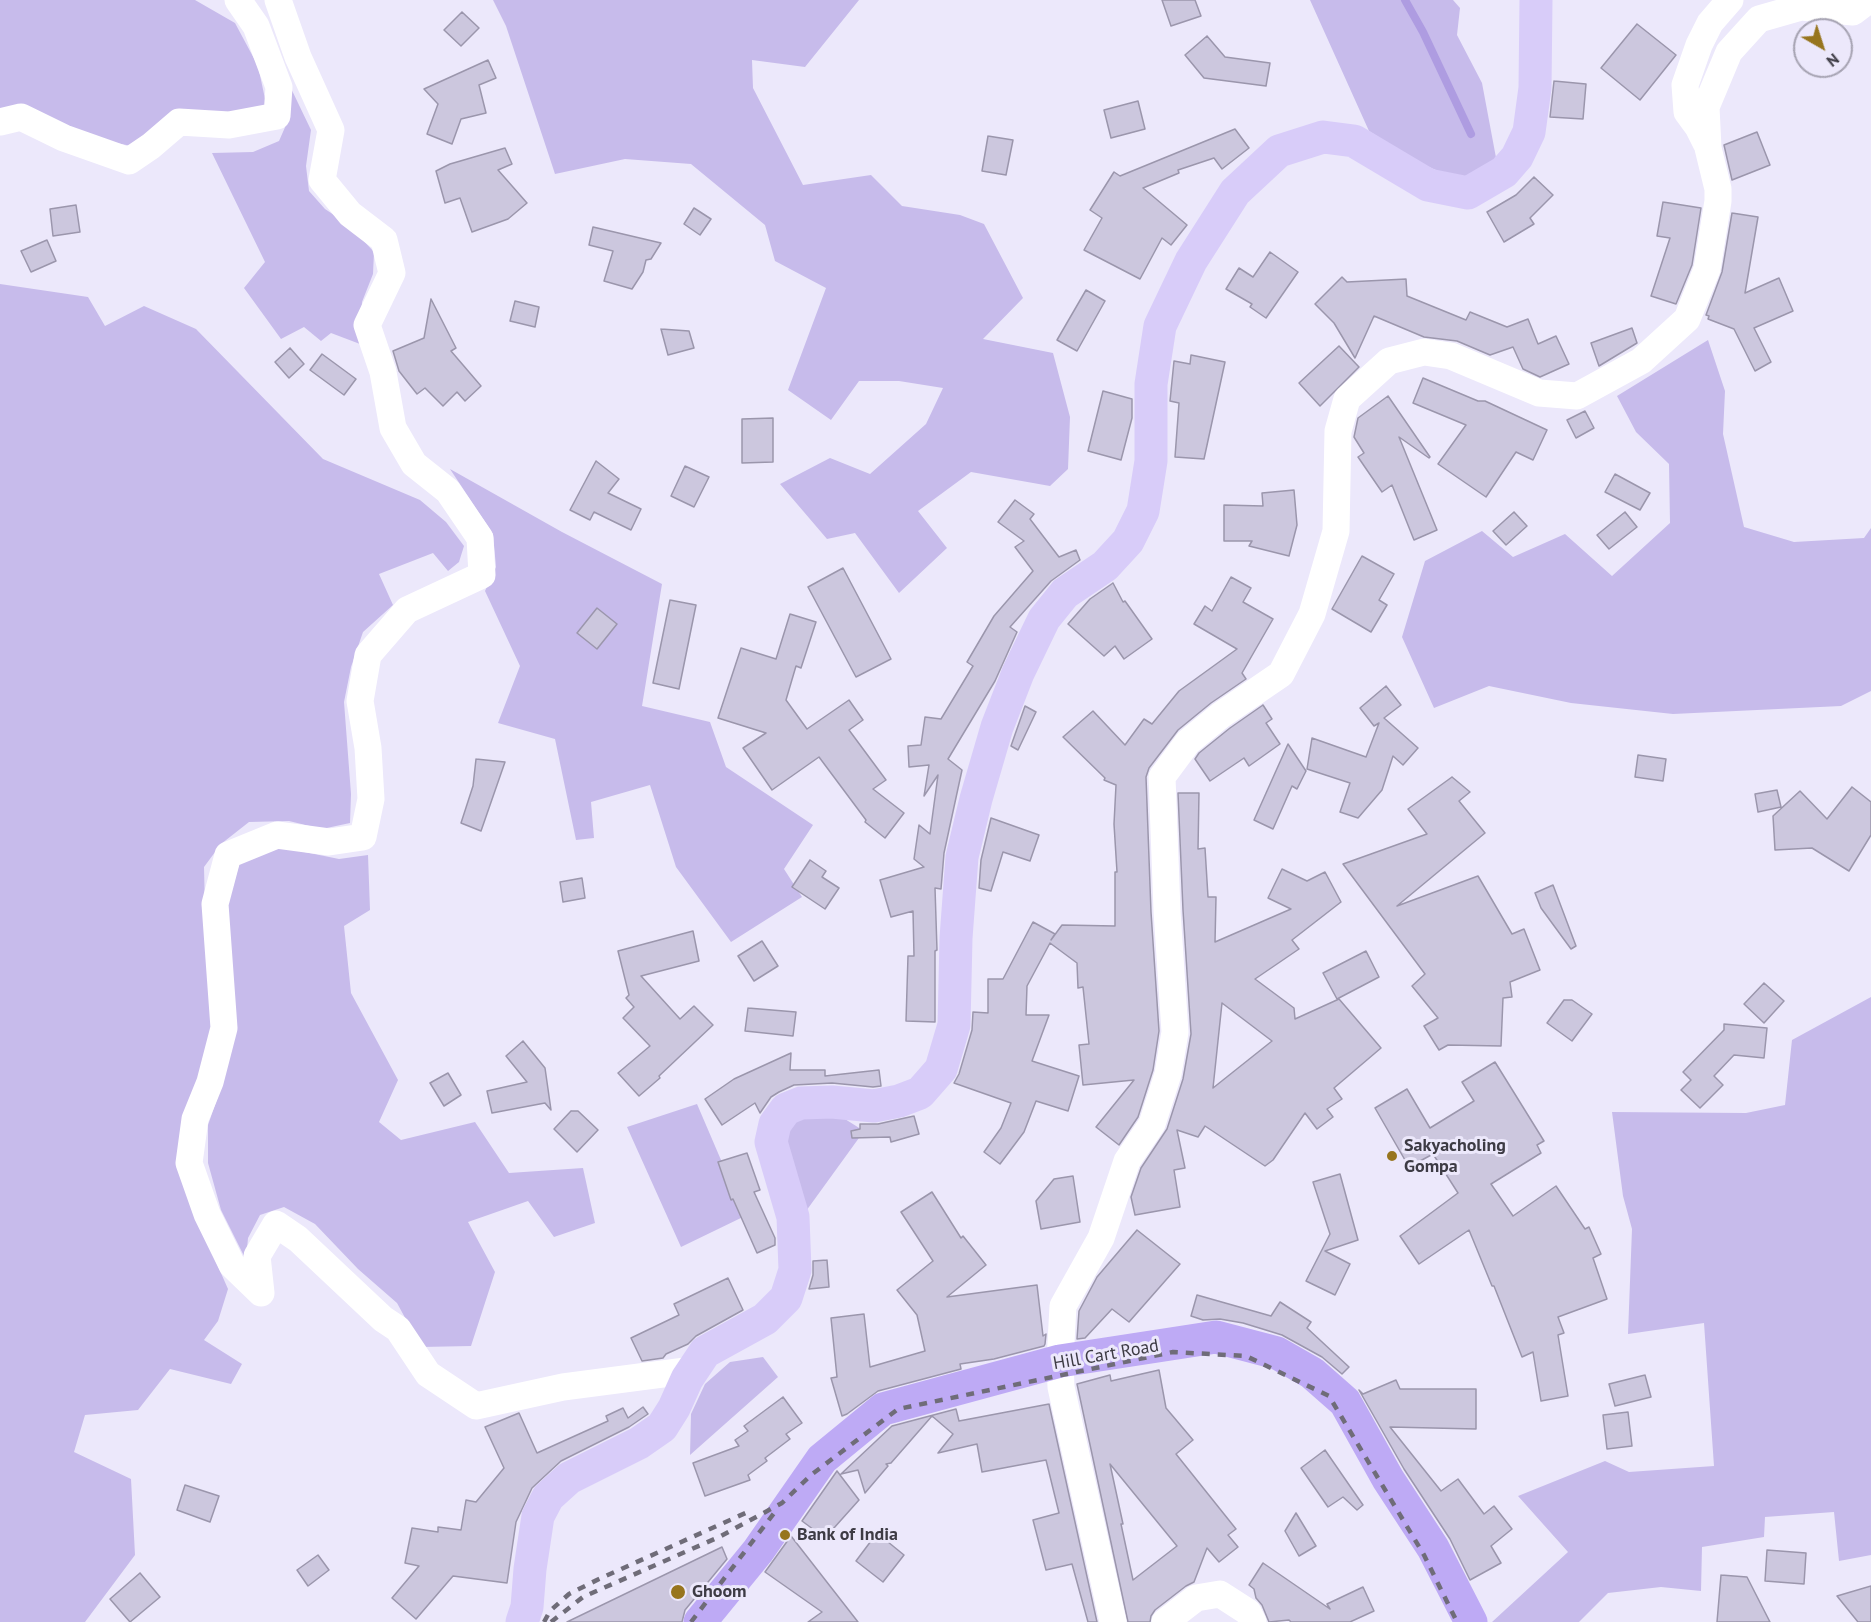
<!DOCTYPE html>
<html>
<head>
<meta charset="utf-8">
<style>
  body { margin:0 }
  #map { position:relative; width:1871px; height:1622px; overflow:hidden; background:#ece8fb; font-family:"PT Sans",sans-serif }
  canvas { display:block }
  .north { position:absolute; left:1793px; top:18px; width:60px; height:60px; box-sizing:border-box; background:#ece8fb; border:2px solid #a6a3b2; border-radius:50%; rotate:141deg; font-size:16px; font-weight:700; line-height:24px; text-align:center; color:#3d3b44 }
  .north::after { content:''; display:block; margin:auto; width:21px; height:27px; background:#97751e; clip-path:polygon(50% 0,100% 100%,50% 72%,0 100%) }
</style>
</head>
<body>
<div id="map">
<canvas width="1871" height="1622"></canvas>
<div class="north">N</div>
</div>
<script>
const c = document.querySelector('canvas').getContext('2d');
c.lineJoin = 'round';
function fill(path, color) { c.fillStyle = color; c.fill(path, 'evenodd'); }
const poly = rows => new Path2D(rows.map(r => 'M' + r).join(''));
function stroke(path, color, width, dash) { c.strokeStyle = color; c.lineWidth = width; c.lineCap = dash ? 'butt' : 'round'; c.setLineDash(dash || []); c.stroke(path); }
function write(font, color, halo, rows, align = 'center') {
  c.font = font + ' "PT Sans",sans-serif'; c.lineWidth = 6; c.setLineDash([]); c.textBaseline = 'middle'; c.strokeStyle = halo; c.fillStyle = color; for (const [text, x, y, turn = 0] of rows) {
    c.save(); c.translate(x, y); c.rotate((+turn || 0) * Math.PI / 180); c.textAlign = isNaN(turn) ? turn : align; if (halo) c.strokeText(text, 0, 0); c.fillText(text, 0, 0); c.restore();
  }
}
fill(poly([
  [0,0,195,0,235,23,258,66,267,108,132,146,93,139,0,113],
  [493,0,859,0,805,67,752,60,753,88,803,185,871,175,902,206,960,215,984,224,1023,298,983,339,1053,353,1070,417,1068,469,1050,486,971,472,918,511,947,548,899,593,855,533,827,539,780,484,830,458,870,474,926,424,943,388,899,381,859,381,831,420,788,390,826,288,775,261,765,225,691,164,625,159,555,174,506,26],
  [1310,0,1453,0,1460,8,1457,35,1482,83,1497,163,1478,177,1447,175,1411,159,1369,131],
  [287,80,311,130,306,166,309,191,325,209,349,225,374,252,373,274,362,302,360,344,331,333,321,341,304,327,281,339,244,288,265,262,212,153,253,152,279,141,290,116],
  [0,284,88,297,105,326,144,306,196,329,323,459,420,500,446,522,464,546,459,562,448,571,433,553,379,574,393,605,363,632,351,667,344,702,351,794,350,823,322,829,289,821,249,822,221,844,204,867,205,909,215,1029,183,1120,213,1255,228,1289,218,1321,204,1340,242,1364,231,1384,170,1369,138,1410,85,1415,74,1452,131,1479,135,1555,85,1622,0,1622],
  [1708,340,1725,391,1723,434,1744,527,1794,542,1864,538,1871,528,1871,691,1841,706,1673,714,1571,703,1489,686,1434,708,1402,637,1425,561,1482,531,1513,557,1565,534,1612,576,1670,523,1669,464,1636,432,1617,396],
  [450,469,562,532,662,584,642,706,710,722,726,767,813,825,784,869,802,897,731,942,676,867,650,785,591,802,594,838,576,840,555,739,498,723,520,666,485,591,496,567,493,534],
  [275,846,339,859,368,855,370,910,344,926,351,993,398,1080,379,1122,401,1140,475,1122,509,1173,583,1168,595,1223,554,1237,528,1201,468,1222,495,1272,471,1346,421,1347,397,1303,358,1269,315,1224,284,1207,260,1215,248,1238,246,1260,221,1210,208,1163,208,1125,223,1082,227,908,240,861],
  [1871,997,1871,1555,1839,1561,1834,1512,1765,1517,1764,1537,1702,1547,1701,1591,1661,1587,1608,1593,1579,1622,1492,1622,1568,1552,1518,1496,1605,1461,1629,1472,1714,1466,1704,1323,1628,1334,1632,1229,1623,1196,1612,1112,1746,1113,1785,1105,1792,1040],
  [697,1104,745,1216,681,1247,627,1127],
  [837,1114,864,1131,801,1218,782,1139,798,1119],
  [763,1357,778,1377,690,1455,691,1414,705,1384,730,1362]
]), '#c7bbeb');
stroke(poly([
  [1405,0,1423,32,1471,134]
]), '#ae9ce1', 8);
const building = poly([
  [1162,0,1195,0,1201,16,1171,26,1162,0],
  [462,12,479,28,461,46,444,30,462,12],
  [1637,24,1676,55,1640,100,1601,68,1637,24],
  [1207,36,1225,57,1270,63,1266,86,1204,78,1185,55,1207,36],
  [488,60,496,78,479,85,486,113,461,119,452,144,427,134,438,104,424,89,488,60],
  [1554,81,1586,84,1583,119,1550,117,1554,81],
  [1138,101,1145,129,1111,138,1104,110,1138,101],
  [1235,129,1249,148,1222,169,1214,158,1178,170,1179,173,1143,188,1187,225,1171,245,1162,238,1140,279,1084,250,1102,218,1090,210,1114,172,1120,176,1235,129],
  [1757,132,1770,165,1732,180,1724,145,1757,132],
  [988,136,1013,140,1006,175,982,171,988,136],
  [505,148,512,164,498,170,527,203,508,219,472,232,460,198,445,203,436,171,450,164,505,148],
  [1534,177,1553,195,1530,218,1534,224,1504,242,1487,212,1516,195,1534,177],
  [1663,202,1701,208,1692,265,1676,304,1651,296,1670,238,1657,236,1663,202],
  [76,205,80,232,53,236,50,209,76,205],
  [694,208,711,219,700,235,684,224,694,208],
  [1732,213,1758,217,1745,293,1779,278,1793,311,1754,328,1771,362,1755,371,1734,329,1708,319,1709,316,1706,315,1722,272,1732,213],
  [593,227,661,243,651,259,646,260,643,272,632,289,604,281,613,251,589,245,593,227],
  [47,240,56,261,31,272,21,251,47,240],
  [1270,252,1298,272,1266,318,1250,307,1252,304,1226,289,1239,268,1253,277,1270,252],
  [1342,277,1347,282,1406,279,1407,296,1466,320,1470,312,1507,327,1528,319,1538,344,1556,336,1569,364,1540,377,1523,369,1513,347,1490,355,1457,341,1424,337,1374,316,1355,358,1334,323,1315,304,1342,277],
  [1086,290,1105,301,1077,351,1057,340,1086,290],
  [431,299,456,348,451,351,481,386,465,401,457,392,443,406,425,388,417,394,399,371,393,351,424,338,431,299],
  [515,301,539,307,535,327,510,321,515,301],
  [1632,328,1637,343,1599,366,1591,343,1632,328],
  [661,329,689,331,694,348,668,355,661,329],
  [1339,346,1359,367,1320,406,1299,383,1339,346],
  [290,348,304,364,289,378,275,362,290,348],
  [322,354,356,379,344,395,310,370,322,354],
  [1191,355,1225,362,1204,459,1175,457,1179,403,1170,401,1174,361,1190,364,1191,355],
  [1423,378,1478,401,1485,401,1547,430,1533,460,1516,452,1486,497,1438,464,1466,425,1413,403,1423,378],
  [1103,391,1132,399,1132,418,1121,460,1088,451,1103,391],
  [1388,396,1430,457,1429,458,1399,437,1437,530,1414,540,1392,485,1382,492,1358,457,1364,453,1354,437,1358,418,1388,396],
  [1585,411,1594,428,1576,438,1567,420,1585,411],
  [773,418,773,462,742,463,742,419,773,418],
  [596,461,619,479,608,493,641,509,631,530,594,512,590,520,570,510,596,461],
  [685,466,709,477,694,507,671,496,685,466],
  [1615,474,1650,493,1640,510,1605,492,1615,474],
  [1294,490,1297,525,1289,556,1249,546,1252,541,1224,541,1224,505,1263,506,1262,493,1294,490],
  [1015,500,1034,514,1030,519,1059,557,1076,550,1080,560,1051,581,1010,627,1017,632,995,681,948,759,962,770,944,853,941,889,935,888,937,950,935,951,935,1022,906,1021,908,956,914,956,913,911,891,917,880,880,924,867,914,859,919,825,930,834,938,775,924,796,929,765,909,767,908,746,921,745,925,717,941,719,973,666,967,662,994,616,1033,571,1015,547,1024,541,998,522,1015,500],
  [1514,512,1527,526,1506,545,1493,531,1514,512],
  [1625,512,1637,527,1609,549,1597,535,1625,512],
  [1362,556,1394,574,1379,600,1387,605,1371,632,1332,609,1362,556],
  [843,568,891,659,856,677,808,587,843,568],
  [1231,577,1251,588,1243,602,1273,619,1242,673,1246,679,1211,703,1178,730,1149,768,1146,777,1151,912,1159,1031,1153,1070,1138,1117,1119,1145,1096,1127,1134,1080,1083,1085,1079,1045,1089,1044,1083,987,1078,988,1077,963,1050,943,1027,986,1026,1015,1049,1015,1032,1061,1079,1076,1068,1111,1036,1101,1024,1132,1000,1164,984,1152,1001,1128,1011,1103,954,1083,959,1074,972,1030,973,1012,988,1013,988,979,1003,979,1033,922,1055,934,1051,940,1062,925,1115,926,1115,872,1117,872,1114,824,1116,785,1104,780,1105,778,1063,737,1093,711,1125,745,1144,719,1152,724,1179,691,1237,649,1194,624,1205,606,1212,611,1231,577],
  [1113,583,1123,602,1125,601,1152,639,1124,659,1115,646,1104,656,1068,624,1090,599,1113,583],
  [670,600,696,605,679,689,653,683,670,600],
  [597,608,617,624,597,649,577,633,597,608],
  [790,614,816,622,801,668,796,666,786,700,807,729,849,700,863,720,849,730,886,780,873,789,904,813,885,838,865,822,866,820,819,757,772,790,743,748,766,733,718,718,741,648,776,659,790,614],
  [1386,686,1401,705,1384,718,1418,748,1403,765,1393,756,1382,790,1358,818,1340,812,1350,783,1307,769,1312,738,1366,757,1379,723,1374,726,1360,708,1386,686],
  [1263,705,1272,719,1266,723,1280,744,1249,766,1244,758,1210,781,1195,759,1199,753,1230,728,1263,705],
  [1025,706,1036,712,1018,750,1011,746,1025,706],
  [1288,744,1306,771,1297,789,1292,786,1273,829,1254,820,1288,744],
  [1638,755,1666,759,1663,781,1635,777,1638,755],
  [476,759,505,762,481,831,461,823,473,786,476,759],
  [1452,777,1470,792,1459,801,1485,833,1397,906,1478,876,1512,934,1524,929,1540,970,1510,982,1512,997,1503,998,1501,1046,1448,1045,1439,1050,1424,1026,1438,1018,1412,986,1425,974,1343,864,1427,834,1408,809,1452,777],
  [1852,787,1871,802,1871,835,1849,871,1812,848,1775,850,1773,816,1800,791,1827,819,1852,787],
  [1777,790,1781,807,1758,812,1755,794,1777,790],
  [1178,793,1199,793,1198,849,1205,848,1208,897,1216,897,1215,942,1291,909,1268,898,1282,869,1307,881,1325,872,1341,902,1292,940,1299,949,1255,979,1294,1008,1295,1019,1339,999,1381,1048,1334,1088,1342,1099,1327,1109,1333,1117,1317,1129,1305,1113,1273,1160,1265,1166,1205,1126,1198,1137,1177,1130,1185,1168,1174,1170,1180,1207,1135,1215,1131,1197,1141,1168,1167,1129,1183,1079,1191,1034,1183,910,1178,793],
  [1222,1003,1272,1041,1213,1088,1222,1003],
  [991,818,1039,835,1030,861,1003,852,991,891,979,888,981,860,991,818],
  [810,860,826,871,822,877,839,888,825,909,792,887,810,860],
  [582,878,585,898,563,902,560,882,582,878],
  [1553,885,1576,946,1571,949,1541,908,1535,893,1553,885],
  [693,931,699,961,641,976,680,1019,694,1006,713,1025,659,1076,660,1078,639,1096,618,1073,650,1046,623,1018,634,1007,626,998,629,995,618,951,693,931],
  [762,941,778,966,754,981,738,956,762,941],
  [1366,951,1379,977,1337,999,1323,973,1366,951],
  [1764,983,1784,1001,1764,1023,1744,1004,1764,983],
  [1564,1000,1572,1000,1592,1014,1572,1041,1547,1023,1564,1000],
  [748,1008,796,1012,793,1036,745,1031,748,1008],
  [1724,1024,1767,1028,1764,1058,1734,1055,1714,1076,1723,1085,1700,1108,1681,1090,1691,1080,1683,1072,1724,1030,1724,1024],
  [523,1041,545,1068,551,1110,545,1103,492,1113,487,1091,527,1082,506,1056,523,1041],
  [791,1053,790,1070,825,1070,825,1076,879,1070,881,1086,873,1087,832,1083,794,1085,779,1092,771,1097,760,1113,755,1103,722,1125,705,1099,734,1079,791,1053],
  [1495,1062,1544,1141,1537,1145,1541,1153,1491,1184,1513,1216,1556,1186,1585,1229,1589,1227,1601,1254,1593,1258,1607,1299,1558,1317,1564,1333,1558,1335,1568,1396,1541,1401,1533,1352,1522,1357,1494,1286,1492,1286,1469,1230,1419,1264,1400,1236,1458,1193,1433,1154,1409,1167,1375,1108,1407,1089,1430,1128,1474,1101,1462,1082,1495,1062],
  [448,1073,461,1095,444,1106,430,1083,448,1073],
  [571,1111,578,1111,598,1130,577,1152,554,1129,571,1111],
  [914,1116,919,1134,891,1142,890,1137,852,1138,851,1131,860,1129,860,1124,878,1124,914,1116],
  [747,1153,760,1190,754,1192,775,1238,775,1245,757,1253,733,1199,731,1200,718,1162,747,1153],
  [1340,1174,1358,1240,1325,1251,1350,1264,1335,1295,1306,1281,1330,1234,1313,1182,1340,1174],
  [1073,1176,1080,1222,1041,1229,1036,1201,1054,1179,1073,1176],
  [932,1192,961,1238,963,1236,986,1265,947,1297,1037,1285,1043,1336,1046,1334,1045,1344,1044,1346,994,1359,960,1364,961,1369,878,1391,847,1414,842,1416,831,1378,837,1377,831,1318,864,1314,870,1367,925,1351,917,1315,897,1290,933,1261,901,1212,932,1192],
  [1137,1230,1180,1264,1129,1322,1112,1309,1085,1338,1077,1339,1079,1311,1097,1277,1137,1230],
  [827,1260,829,1287,809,1289,813,1275,813,1261,827,1260],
  [728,1278,743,1310,696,1336,688,1344,666,1354,663,1358,642,1361,631,1338,679,1315,674,1304,728,1278],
  [1197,1295,1271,1316,1280,1302,1311,1322,1307,1328,1349,1367,1342,1374,1322,1357,1282,1335,1243,1323,1220,1319,1203,1320,1191,1316,1197,1295],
  [1159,1370,1166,1408,1193,1440,1176,1454,1236,1529,1228,1535,1238,1547,1219,1562,1207,1548,1194,1582,1186,1586,1155,1610,1151,1616,1150,1622,1128,1622,1077,1384,1110,1375,1111,1381,1159,1370],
  [1110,1464,1177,1546,1133,1580,1121,1524,1123,1524,1110,1464],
  [1645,1375,1651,1397,1615,1406,1609,1384,1645,1375],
  [1396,1380,1400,1389,1476,1389,1476,1429,1390,1427,1441,1491,1458,1479,1484,1514,1494,1506,1512,1529,1491,1546,1501,1563,1470,1580,1450,1539,1404,1469,1359,1390,1363,1394,1396,1380],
  [783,1397,802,1423,786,1434,790,1439,765,1458,767,1461,748,1475,750,1480,705,1496,693,1463,739,1446,735,1440,748,1431,744,1426,783,1397],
  [1049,1404,1097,1622,1088,1622,1072,1564,1046,1570,1033,1520,1059,1513,1046,1460,982,1472,977,1444,938,1453,953,1434,932,1416,891,1463,886,1464,888,1466,865,1493,858,1470,841,1474,892,1426,956,1409,959,1421,1049,1404],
  [643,1407,648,1414,629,1427,561,1461,532,1488,516,1522,507,1583,453,1576,416,1619,392,1598,419,1566,405,1563,412,1528,438,1532,438,1527,461,1530,466,1500,476,1502,504,1468,485,1427,519,1413,537,1453,608,1421,606,1416,623,1408,628,1418,643,1407],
  [1628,1412,1632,1446,1607,1449,1603,1415,1628,1412],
  [1325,1450,1363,1505,1357,1510,1343,1497,1328,1507,1301,1468,1325,1450],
  [837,1471,859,1500,825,1538,802,1521,837,1471],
  [185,1485,219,1496,210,1522,177,1510,185,1485],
  [1296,1513,1316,1546,1299,1556,1285,1531,1296,1513],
  [877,1533,904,1555,883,1582,856,1561,877,1533],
  [791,1536,858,1622,808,1622,822,1612,765,1572,791,1536],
  [722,1547,727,1559,685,1610,682,1622,567,1622,722,1547],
  [1767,1550,1806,1553,1804,1584,1765,1581,1767,1550],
  [318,1555,329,1570,308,1586,297,1570,318,1555],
  [1263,1563,1330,1609,1327,1604,1363,1587,1374,1611,1350,1622,1291,1622,1289,1620,1269,1622,1262,1605,1256,1598,1254,1589,1249,1585,1263,1563],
  [140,1573,160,1597,130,1622,110,1599,140,1573],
  [1721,1575,1747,1577,1770,1622,1717,1622,1721,1575],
  [1871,1586,1871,1622,1858,1622,1837,1596,1871,1586]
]);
fill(building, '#ccc7de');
stroke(building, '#9b96ac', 1.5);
stroke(poly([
  [278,0,298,57,331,130,322,180,350,214,384,240,392,273,367,325,383,372,393,428,414,464,448,491,480,538,482,575,407,610,368,655,360,701,368,748,371,799,363,837,329,842,277,835,228,855,215,904,224,1028,210,1082,195,1119,189,1163,207,1214,232,1265,261,1293,257,1256,276,1224,298,1239,383,1319,398,1329,428,1374,476,1406,563,1387,693,1370],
  [0,122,21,117,64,138,129,161,151,146,179,122,229,125,277,116,279,87,256,26,238,0],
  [1706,143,1698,127,1687,112,1685,85,1699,45,1710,23,1730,0],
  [1113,1622,1061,1387,1060,1361,1063,1306,1101,1238,1127,1161,1152,1124,1168,1074,1175,1032,1167,911,1162,777,1188,742,1221,715,1281,674,1312,614,1336,531,1338,431,1347,399,1389,361,1424,352,1451,356,1539,393,1577,396,1641,361,1687,319,1707,269,1718,201,1718,189,1708,148,1706,107,1729,52,1759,19,1801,7,1853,12,1869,0],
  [1165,1622,1196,1598,1220,1594,1248,1612,1253,1622]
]), '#fff', 27);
stroke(poly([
  [522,1622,527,1607,530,1569,538,1516,548,1497,569,1478,639,1443,662,1427,674,1408,687,1379,705,1352,765,1319,786,1298,795,1270,793,1217,771,1142,775,1124,786,1109,801,1103,832,1102,874,1106,899,1101,920,1093,941,1069,954,1025,956,938,962,857,976,799,997,727,1018,673,1044,619,1065,593,1105,566,1128,541,1143,511,1151,461,1151,384,1160,326,1191,261,1235,192,1279,151,1323,137,1354,141,1428,185,1468,193,1504,172,1517,157,1529,132,1535,88,1536,0]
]), '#d8ccf9', 33);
stroke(poly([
  [700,1622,758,1551,822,1459,883,1409,1060,1361,1216,1337,1277,1353,1312,1373,1345,1402,1388,1479,1433,1548,1471,1622]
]), '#beaaf5', 33);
stroke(poly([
  [544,1622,550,1611,569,1594,599,1579,750,1511],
  [551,1622,583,1597,719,1537,782,1503,811,1475,898,1409,1173,1352,1246,1356,1329,1396,1424,1555,1457,1622],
  [691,1622,778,1508]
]), '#6f6c78', 4.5, [8, 8]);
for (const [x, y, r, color] of [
  [1392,1156,6,"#97751e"],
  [785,1535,6,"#97751e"],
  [678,1592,8,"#97751e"]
]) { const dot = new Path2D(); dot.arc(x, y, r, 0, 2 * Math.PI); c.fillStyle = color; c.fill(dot); stroke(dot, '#ece8fb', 2); }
write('bold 18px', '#3d3b44', '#ece8fb', [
  ["Sakyacholing",1404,1146],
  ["Gompa",1404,1167],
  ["Bank of India",797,1535],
  ["Ghoom",692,1592]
], 'left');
write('18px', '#3d3b44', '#ece8fb', [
  ["Hill Cart Road",1106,1355,-10]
]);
</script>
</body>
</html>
